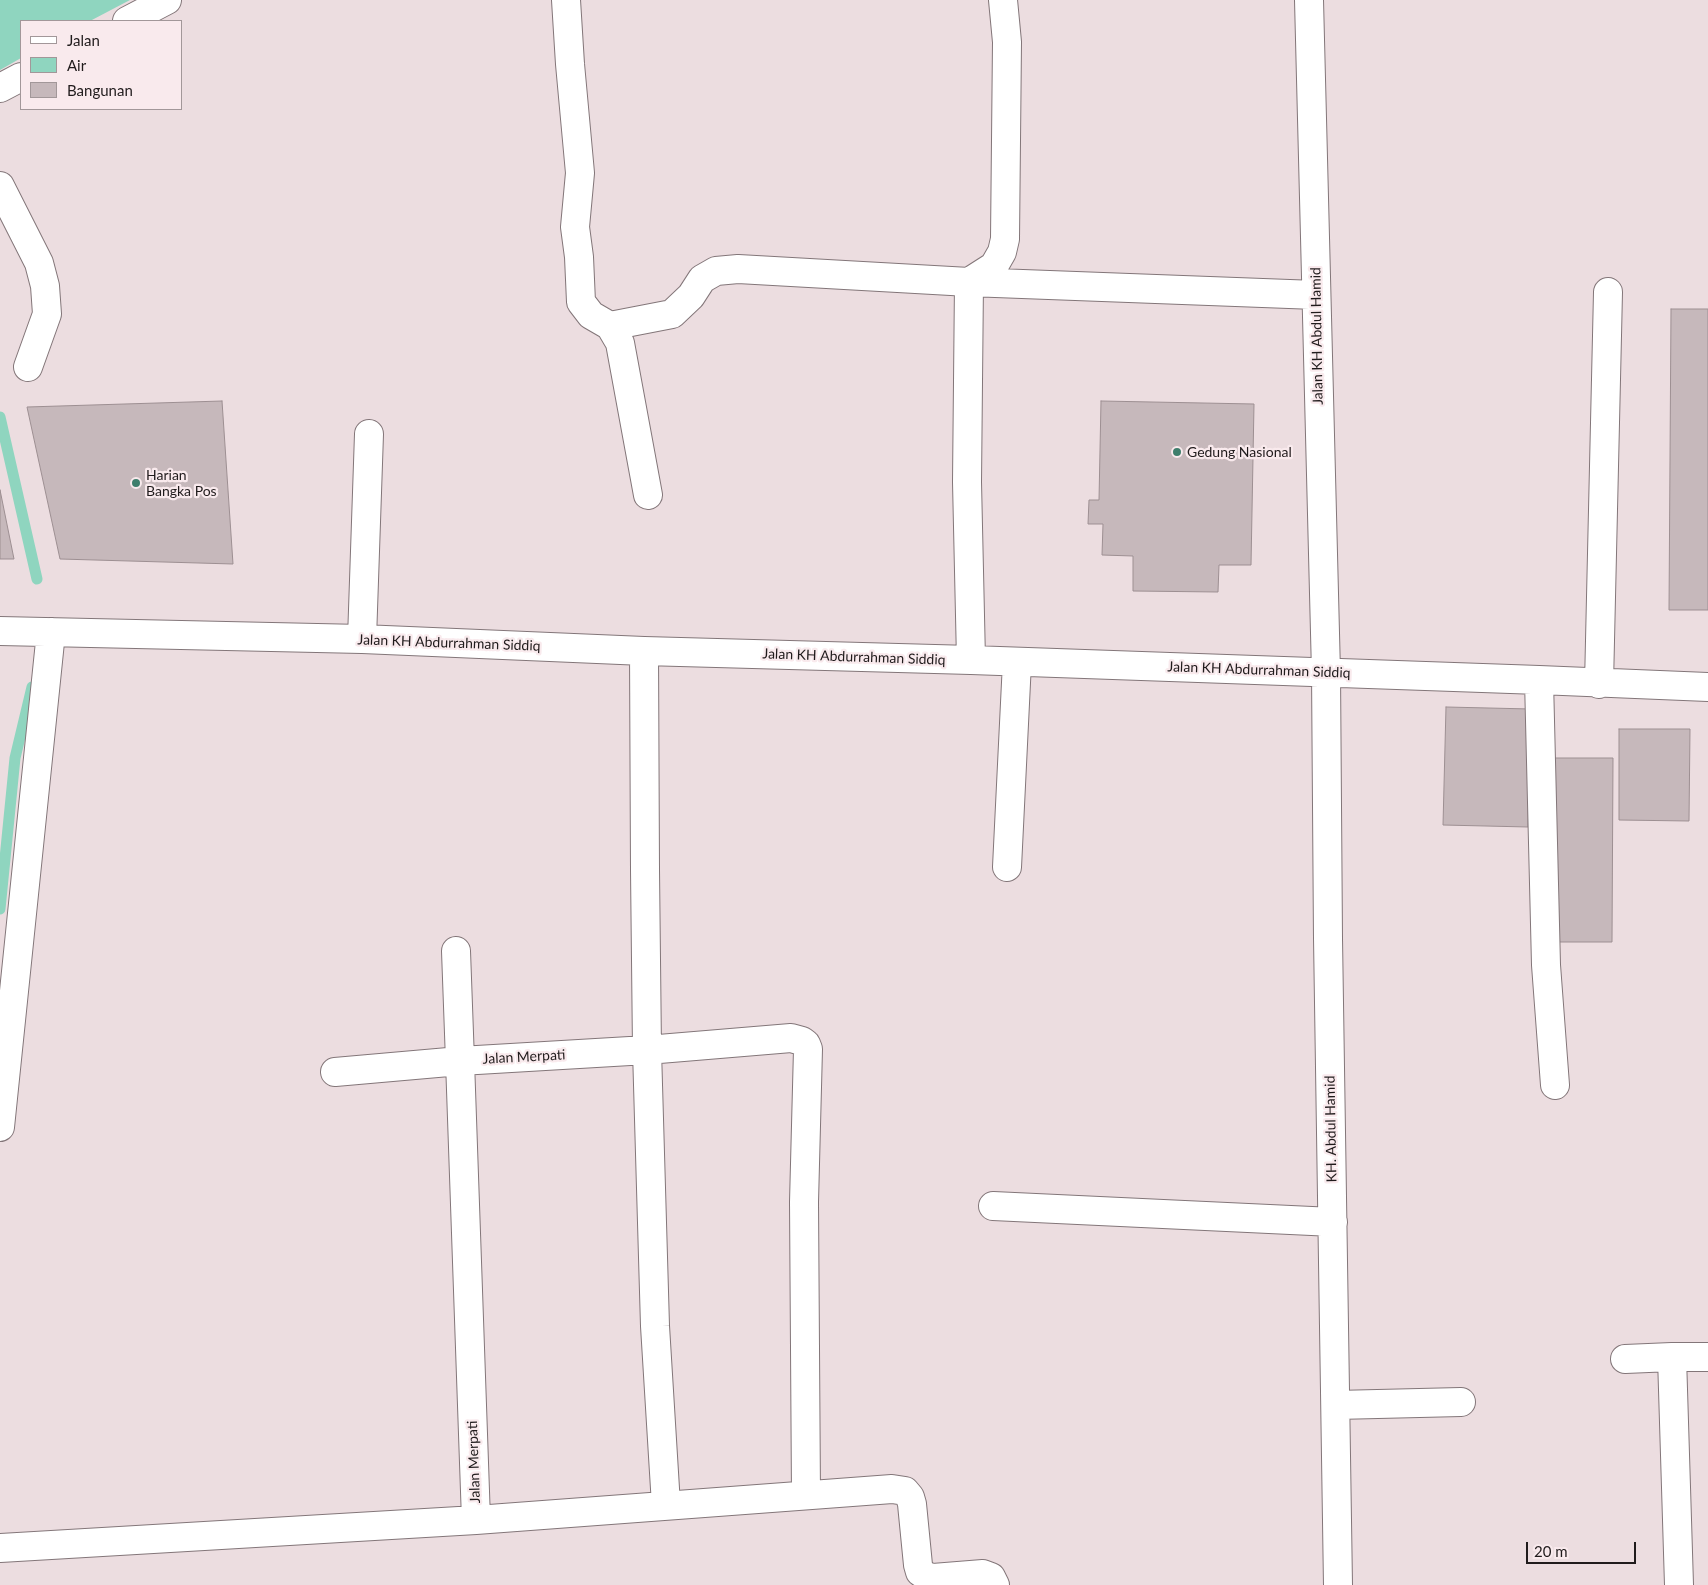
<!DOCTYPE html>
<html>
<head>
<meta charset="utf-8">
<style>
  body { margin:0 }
  #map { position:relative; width:1708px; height:1585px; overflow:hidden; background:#ecdde0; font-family:Lato,sans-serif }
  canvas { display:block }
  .legend { position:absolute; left:20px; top:20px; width:162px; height:90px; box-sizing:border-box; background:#f9eaed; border:1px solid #a29799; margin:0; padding:6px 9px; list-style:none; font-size:15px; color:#201b1c }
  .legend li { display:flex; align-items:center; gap:10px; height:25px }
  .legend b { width:25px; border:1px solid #a29799 }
  .scale { position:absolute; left:1526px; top:1542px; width:110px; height:22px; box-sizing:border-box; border:2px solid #201b1c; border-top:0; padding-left:6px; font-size:15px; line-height:18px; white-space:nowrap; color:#201b1c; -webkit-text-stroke:4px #f9eaed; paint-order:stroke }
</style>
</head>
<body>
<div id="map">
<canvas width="1708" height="1585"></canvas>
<ul class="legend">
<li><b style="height:6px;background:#fff"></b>Jalan</li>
<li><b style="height:14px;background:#8fd5bf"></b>Air</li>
<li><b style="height:14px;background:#c6b8bb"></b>Bangunan</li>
</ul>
<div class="scale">20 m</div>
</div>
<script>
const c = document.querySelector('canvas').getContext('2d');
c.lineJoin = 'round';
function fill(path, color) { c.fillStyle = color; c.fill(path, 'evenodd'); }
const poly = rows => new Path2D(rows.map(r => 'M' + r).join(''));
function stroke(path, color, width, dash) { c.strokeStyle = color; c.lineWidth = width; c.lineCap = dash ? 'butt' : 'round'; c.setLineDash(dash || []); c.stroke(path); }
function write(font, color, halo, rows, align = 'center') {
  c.font = font + ' Lato,sans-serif'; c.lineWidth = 4.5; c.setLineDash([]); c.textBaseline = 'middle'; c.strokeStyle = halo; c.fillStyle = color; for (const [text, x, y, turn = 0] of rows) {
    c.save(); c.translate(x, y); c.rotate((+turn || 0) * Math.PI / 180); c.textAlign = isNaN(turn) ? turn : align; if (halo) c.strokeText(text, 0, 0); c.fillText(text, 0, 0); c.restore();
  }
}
fill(poly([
  [0,0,130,0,90,21,21,21,21,58,0,70]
]), '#8fd5bf');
stroke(poly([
  [0,417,37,579],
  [0,909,15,758,32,687]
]), '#8fd5bf', 11);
const building = poly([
  [1671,309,1708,309,1708,610,1669,610,1671,309],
  [222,401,233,564,60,559,27,407,222,401],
  [1101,401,1254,404,1251,565,1219,565,1218,592,1133,591,1133,556,1102,555,1103,524,1088,524,1089,500,1099,500,1101,401],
  [0,490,14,559,0,559,0,490],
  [1446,707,1531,709,1528,827,1443,825,1446,707],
  [1619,729,1690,729,1689,821,1619,820,1619,729],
  [1552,758,1613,758,1612,942,1550,942,1552,758]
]);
fill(building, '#c6b8bb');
stroke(building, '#9d8f92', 1);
const minor = poly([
  [566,0,570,64,580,173,575,227,579,257,581,302,591,315,610,326,620,343,648,495],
  [1309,0,1326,672,1328,938,1338,1585],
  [127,21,167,0],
  [0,88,21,77],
  [0,186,39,263,45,286,47,314,28,367],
  [610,326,672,314,691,296,702,279,716,271,738,269,969,282,1316,295],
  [0,631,362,639,644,651,971,660,1539,680,1708,687],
  [362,639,369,434],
  [971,660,967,482,969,282,994,266,1002,252,1005,239,1007,42,1003,0],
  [1539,680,1546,965,1555,1085],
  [1599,684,1608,292],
  [1007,867,1017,662],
  [335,1072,460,1061,456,951],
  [0,1127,51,632],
  [993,1206,1333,1222],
  [1672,1357,1708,1357],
  [1625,1359,1672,1357,1679,1585],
  [1336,1405,1461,1402],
  [666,1505,655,1326,647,1050,791,1038,802,1041,806,1044,808,1049,804,1202,806,1495],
  [476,1520,460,1061,647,1050,645,870,644,651],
  [0,1548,476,1520,892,1489,905,1491,910,1497,912,1504,918,1565,920,1572,928,1577,933,1578,983,1574,991,1577,995,1585]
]);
stroke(minor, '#837679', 30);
stroke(minor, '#fff', 28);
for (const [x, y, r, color] of [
  [1177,452,5,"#3e7e6c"],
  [136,483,5,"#3e7e6c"]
]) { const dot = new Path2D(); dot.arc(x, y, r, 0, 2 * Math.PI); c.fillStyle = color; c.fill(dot); stroke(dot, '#f9eaed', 2); }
write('14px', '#201b1c', '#f9eaed', [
  ["Jalan KH Abdul Hamid",1317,336,-91],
  ["Jalan KH Abdurrahman Siddiq",449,643,2],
  ["Jalan KH Abdurrahman Siddiq",854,657,2],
  ["Jalan KH Abdurrahman Siddiq",1259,670,2],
  ["Jalan Merpati",524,1057,-3],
  ["KH. Abdul Hamid",1331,1129,-91],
  ["Jalan Merpati",474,1462,-92]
]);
write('14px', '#201b1c', '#f9eaed', [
  ["Gedung Nasional",1187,452],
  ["Harian",146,475],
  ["Bangka Pos",146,491]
], 'left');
</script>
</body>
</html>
